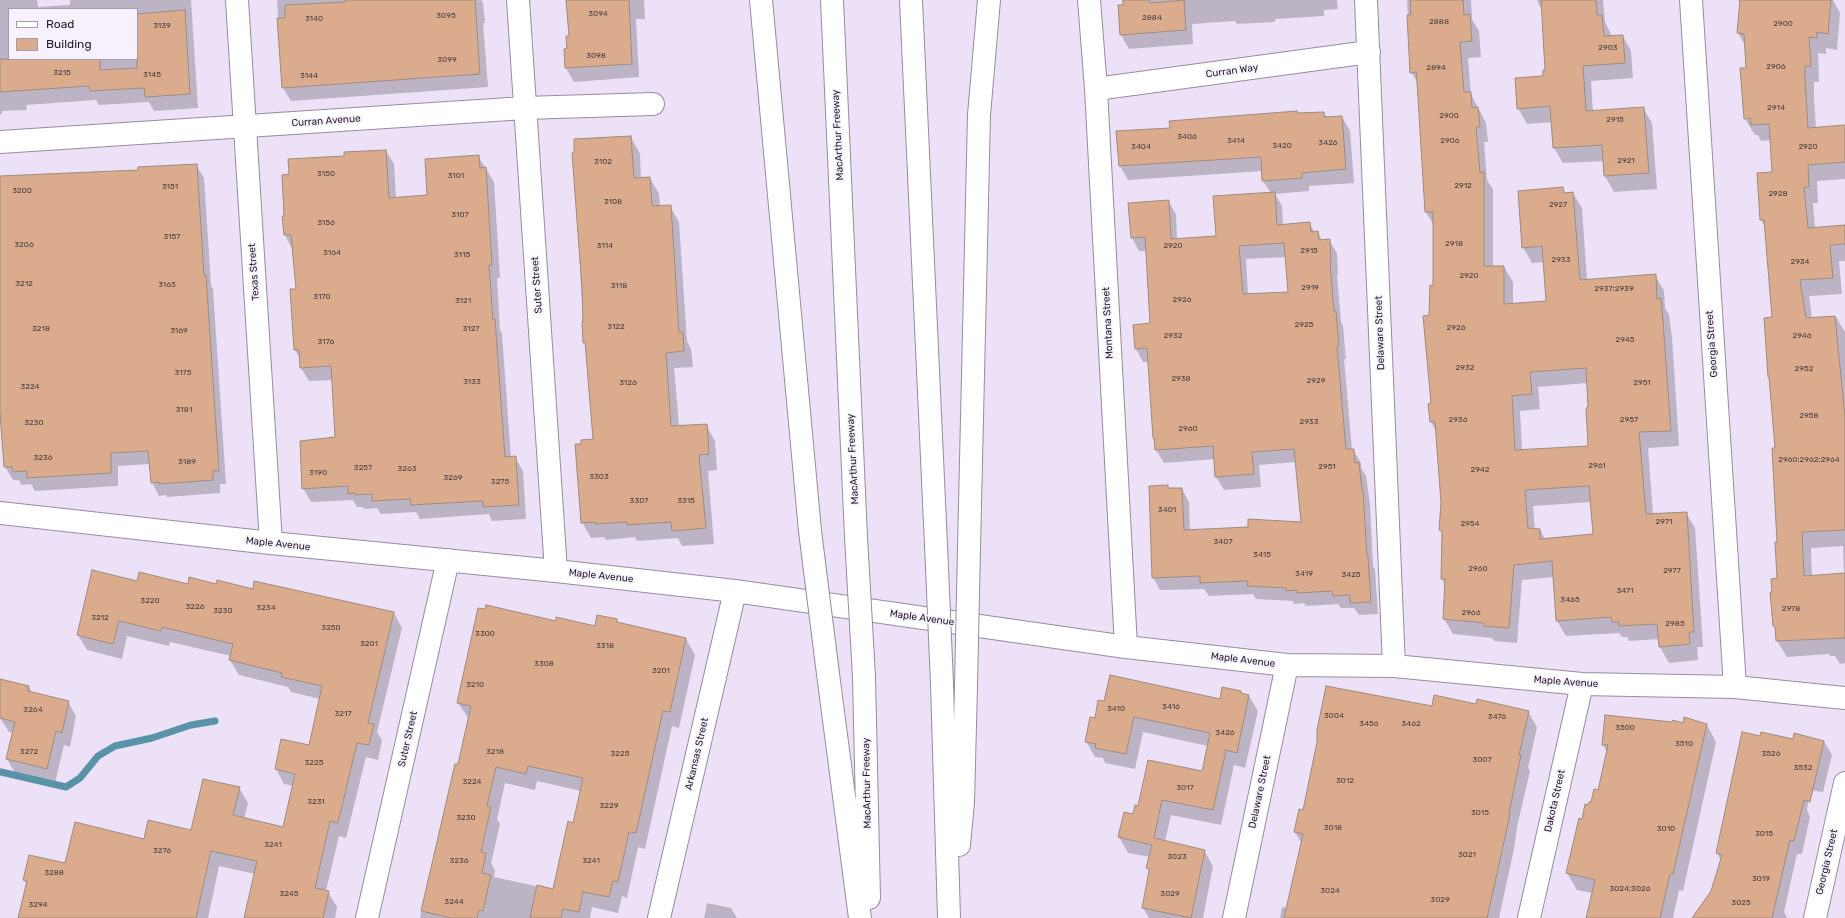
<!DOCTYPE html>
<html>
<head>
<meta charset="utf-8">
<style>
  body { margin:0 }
  #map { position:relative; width:1845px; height:918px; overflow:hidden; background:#ece1f7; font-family:Rubik,sans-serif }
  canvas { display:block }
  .legend { position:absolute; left:8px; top:8px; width:130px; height:52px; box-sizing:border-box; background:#f7f1fe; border:1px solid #a19ca7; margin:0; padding:5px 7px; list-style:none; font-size:12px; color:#211d25 }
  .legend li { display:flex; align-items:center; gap:8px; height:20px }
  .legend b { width:20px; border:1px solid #a19ca7 }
</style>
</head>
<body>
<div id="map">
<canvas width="1845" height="918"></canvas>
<ul class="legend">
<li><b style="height:5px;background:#fff"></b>Road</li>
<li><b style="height:11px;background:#daac8d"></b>Building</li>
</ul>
</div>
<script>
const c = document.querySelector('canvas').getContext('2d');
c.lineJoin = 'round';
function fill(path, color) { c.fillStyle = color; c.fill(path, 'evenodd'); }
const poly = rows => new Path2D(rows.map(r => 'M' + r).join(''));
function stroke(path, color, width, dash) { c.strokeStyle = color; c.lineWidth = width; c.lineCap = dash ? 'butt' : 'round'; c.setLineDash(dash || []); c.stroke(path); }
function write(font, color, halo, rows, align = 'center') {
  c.font = font + ' Rubik,sans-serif'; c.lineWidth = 3.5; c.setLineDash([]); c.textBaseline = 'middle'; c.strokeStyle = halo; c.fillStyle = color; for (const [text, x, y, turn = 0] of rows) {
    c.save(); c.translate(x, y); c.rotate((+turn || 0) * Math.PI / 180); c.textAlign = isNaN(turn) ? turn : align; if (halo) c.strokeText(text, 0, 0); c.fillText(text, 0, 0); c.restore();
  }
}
fill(poly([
  [0,0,37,0,38,7,70,5,70,0,191,0,198,108,154,111,149,102,99,105,96,100,26,105,27,110,2,111,2,114,0,114],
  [9,9,137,9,137,59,9,59],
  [277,0,481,0,483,3,485,23,483,23,488,87,291,101,283,88],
  [567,0,644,0,645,19,636,19,639,77,574,82,566,68,570,37],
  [1124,0,1337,0,1338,9,1324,10,1324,16,1275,19,1275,22,1237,24,1235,21,1192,24,1193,44,1129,49,1121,35],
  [1407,0,1471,0,1472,19,1479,31,1481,57,1468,58,1471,94,1486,123,1488,142,1484,142,1487,180,1493,189,1493,267,1504,267,1513,282,1513,305,1547,302,1544,262,1532,263,1523,247,1563,188,1566,194,1573,193,1582,208,1587,280,1655,275,1664,291,1665,308,1669,315,1672,337,1679,446,1648,448,1653,514,1686,513,1695,528,1703,647,1697,647,1698,660,1669,663,1660,647,1659,639,1629,641,1627,637,1622,637,1619,633,1566,636,1557,621,1554,577,1522,580,1517,643,1494,641,1492,638,1453,634,1444,619,1445,585,1442,579,1443,535,1440,530,1442,503,1437,433,1431,422,1429,405,1432,404,1430,316,1434,287,1434,226,1426,212,1419,85,1411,72],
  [1588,383,1589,447,1522,450,1520,411,1540,409,1538,387],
  [1591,502,1594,535,1545,539,1540,530,1535,530,1533,506],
  [1537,0,1603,0,1605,22,1610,32,1611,36,1623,36,1631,51,1633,78,1591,81,1593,111,1643,108,1652,123,1657,189,1614,192,1605,176,1604,161,1563,163,1554,148,1553,122,1527,124,1518,108,1544,77,1547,71,1543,13],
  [1738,0,1833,0,1840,13,1837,50,1826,48,1826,54,1818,53,1819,82,1814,82,1814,97,1816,129,1845,126,1845,179,1817,181,1818,203,1813,203,1815,228,1845,226,1845,261,1839,261,1842,294,1809,296,1812,318,1836,317,1845,332,1845,663,1840,664,1835,656,1830,656,1829,654,1787,657,1777,641,1776,629,1774,625,1773,593,1778,579,1778,543,1776,449,1769,377,1773,318,1766,228,1761,220,1773,173,1771,140,1761,141,1758,135,1755,135,1745,119,1747,69,1746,47,1738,33,1741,5],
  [1843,546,1844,574,1812,577,1811,548],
  [1324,113,1327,118,1342,117,1350,131,1354,183,1309,186,1309,191,1275,194,1282,206,1283,225,1309,223,1315,233,1318,232,1322,240,1329,240,1337,253,1338,275,1337,275,1341,322,1343,326,1346,359,1344,359,1352,450,1353,450,1361,463,1361,468,1366,476,1370,504,1373,566,1375,570,1378,614,1359,615,1354,608,1341,608,1338,604,1306,606,1304,603,1294,604,1293,601,1256,599,1253,594,1209,596,1204,589,1160,590,1153,577,1167,486,1169,489,1182,489,1189,502,1190,531,1249,528,1302,523,1296,462,1259,465,1261,487,1224,490,1216,477,1215,459,1164,463,1156,450,1154,438,1149,362,1143,362,1136,349,1134,326,1151,324,1147,251,1139,251,1132,238,1129,204,1168,201,1176,214,1177,239,1217,237,1271,193,1263,181,1263,171,1128,180,1120,166,1171,129],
  [1286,257,1289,293,1248,294,1246,259],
  [631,137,640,154,641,178,650,178,659,194,660,207,670,206,679,222,687,341,691,349,693,367,674,368,679,426,706,425,715,441,717,470,708,471,714,544,682,546,678,538,637,541,635,537,606,540,604,537,591,538,582,522,582,445,594,440,587,347,584,342,574,154],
  [386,151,394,164,396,199,428,195,478,156,494,182,500,278,497,278,500,330,502,334,511,458,515,457,523,471,526,519,492,521,489,514,420,519,416,512,381,514,377,508,364,509,363,507,357,507,353,500,311,502,303,488,336,438,333,380,309,381,301,368,301,360,295,350,297,290,292,249,285,235,283,217,285,217,290,175,345,157],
  [196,165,204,178,211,285,213,289,226,484,220,484,220,493,167,497,166,495,159,496,152,482,150,464,118,466,118,486,35,491,31,484,21,485,19,480,13,480,5,467,0,406,0,177,139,171],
  [137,582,217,585,394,613,402,628,377,732,382,740,378,760,366,757,346,838,339,836,326,891,328,892,337,907,335,918,268,918,255,874,219,866,208,918,19,918,27,885,24,880,66,865,145,840,192,832,239,788,248,803,244,819,284,828,293,786,284,784,276,769,310,747,320,699,291,692,288,687,239,675,230,660,231,656,170,642,169,646,127,636,122,659,87,650,78,635],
  [617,620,619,623,686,639,695,655,679,728,672,726,645,849,638,847,627,898,622,896,618,913,592,907,590,918,420,918,456,765,459,766,469,719,458,703,557,622,596,628],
  [537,781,581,791,574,824,554,890,494,877,495,870,491,863,500,824,497,819,505,783,535,790],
  [0,680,29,687,32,693,68,702,76,716,70,747,64,745,55,783,15,773,7,759,13,733,9,732,0,718],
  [1241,692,1242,695,1249,696,1258,711,1245,768,1234,765,1221,825,1171,815,1165,842,1204,850,1213,866,1203,918,1149,918,1143,908,1150,872,1148,868,1150,857,1128,853,1119,837,1139,807,1203,772,1208,746,1143,732,1135,769,1105,763,1103,758,1095,757,1086,741,1095,719,1220,700],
  [1477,706,1528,712,1537,727,1528,768,1530,771,1517,827,1514,849,1499,918,1280,918,1282,907,1287,908,1292,883,1294,884,1302,844,1295,832,1304,811,1432,707],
  [1684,724,1707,725,1716,742,1683,891,1679,890,1673,918,1587,918,1593,893,1577,890,1567,873,1582,820,1599,791,1607,752,1603,745],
  [1761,737,1824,741,1832,755,1823,792,1810,790,1807,810,1810,817,1802,854,1797,854,1784,912,1787,918,1699,918,1712,892,1721,860,1717,853],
  [707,903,731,908,737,918,704,918]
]), '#0003');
stroke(poly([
  [1,772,66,787,80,778,98,756,115,746,152,738,191,725,215,721]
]), '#5993a8', 7);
const building = poly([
  [345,0,475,0,480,74,282,88,277,18,285,18,285,5,345,2,345,0],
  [566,0,629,0,632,64,565,68,564,49,567,48,566,36,569,36,566,0],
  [1123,0,1149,0,1150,3,1184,0,1186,30,1120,35,1118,5,1123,5,1123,0],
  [1410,0,1463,0,1464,15,1470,14,1472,41,1460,42,1464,92,1471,92,1472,108,1478,107,1480,127,1476,127,1480,173,1484,172,1484,266,1504,266,1504,304,1546,301,1542,246,1522,248,1518,191,1563,187,1564,193,1573,192,1580,280,1656,274,1657,299,1661,298,1663,321,1671,431,1639,432,1646,514,1687,512,1694,632,1689,632,1690,644,1659,647,1657,624,1619,626,1619,622,1612,622,1611,617,1556,621,1552,561,1514,565,1509,628,1484,626,1484,623,1443,619,1445,579,1441,579,1442,531,1439,530,1441,503,1435,422,1430,422,1428,404,1431,403,1423,316,1429,315,1430,285,1433,286,1433,212,1425,212,1417,82,1416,72,1410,73,1407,15,1411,15,1410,0],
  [1586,368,1588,407,1586,408,1588,446,1515,450,1512,396,1532,394,1530,372,1586,368],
  [1589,486,1593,534,1540,539,1540,529,1528,528,1525,490,1589,486],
  [1541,0,1596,0,1597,15,1602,15,1604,36,1623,35,1625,63,1583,66,1586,111,1644,107,1649,173,1604,176,1602,145,1553,148,1550,106,1517,109,1515,78,1543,76,1543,70,1545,70,1541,0],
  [1740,0,1831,0,1828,34,1817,32,1817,38,1809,37,1811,66,1805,66,1805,80,1808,128,1845,125,1845,162,1808,165,1809,187,1804,187,1808,228,1845,225,1845,244,1830,245,1833,278,1800,280,1806,318,1835,316,1845,417,1845,530,1802,532,1804,576,1845,573,1845,638,1776,641,1775,626,1773,626,1770,592,1772,592,1771,579,1777,578,1775,542,1777,542,1772,448,1775,448,1769,377,1768,377,1764,318,1772,317,1764,220,1760,220,1757,173,1772,172,1769,124,1751,125,1750,118,1744,119,1740,68,1746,68,1744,34,1737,33,1740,0],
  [185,10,190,94,145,97,144,88,90,91,89,86,0,92,0,59,100,59,100,70,137,68,137,14,185,10],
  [1297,111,1297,113,1324,112,1324,117,1342,116,1346,169,1302,173,1302,178,1262,181,1261,157,1119,166,1116,131,1170,128,1169,121,1297,111],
  [631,136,634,178,650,177,652,206,671,205,679,332,683,332,684,351,666,353,671,426,707,424,709,454,699,455,706,528,672,531,671,522,627,525,627,522,595,524,595,522,581,523,575,444,581,444,581,440,593,439,585,342,583,343,582,322,583,322,582,288,572,153,574,153,574,139,631,136],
  [386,150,389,198,427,195,425,159,479,155,480,168,486,167,492,265,489,265,493,320,495,319,505,457,516,456,519,505,483,507,483,501,411,505,410,499,372,501,372,494,355,495,355,493,348,494,348,486,302,489,300,441,335,437,331,366,300,368,299,350,294,350,290,289,296,289,291,235,284,235,282,216,284,216,282,175,289,174,288,159,344,156,344,152,386,150],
  [197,164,204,275,206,275,219,471,213,471,213,480,159,484,159,482,151,483,148,451,111,453,111,473,27,478,27,471,13,472,12,467,4,467,0,413,0,176,138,170,138,167,197,164],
  [1275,192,1277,225,1310,222,1311,232,1318,231,1319,240,1330,239,1331,262,1330,262,1334,312,1336,311,1339,346,1337,346,1346,449,1354,449,1355,463,1359,462,1362,490,1363,490,1367,556,1368,556,1371,602,1350,603,1350,595,1333,596,1332,591,1297,593,1297,590,1286,591,1286,588,1247,586,1248,581,1200,583,1200,576,1152,578,1149,486,1168,485,1168,488,1182,488,1184,530,1248,527,1248,519,1301,522,1294,449,1252,452,1254,474,1215,477,1213,446,1155,450,1154,438,1153,438,1147,348,1135,349,1133,325,1150,323,1145,237,1131,238,1128,203,1169,200,1171,239,1216,236,1213,196,1275,192],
  [1284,243,1288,292,1243,294,1239,246,1284,243],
  [92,570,137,581,139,572,188,584,189,577,216,584,217,580,253,589,254,581,394,612,368,723,374,724,369,745,357,743,338,823,330,821,315,888,329,891,323,918,244,918,257,861,211,851,196,918,18,918,27,881,23,880,29,855,65,863,75,822,144,839,148,820,191,830,203,779,240,787,233,815,283,827,295,774,275,769,281,739,309,745,322,686,281,677,282,673,229,660,233,644,162,627,161,631,119,621,113,644,77,635,92,570],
  [486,605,556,621,556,617,595,626,597,615,617,619,617,622,686,638,670,712,663,711,636,833,629,832,618,882,613,881,609,897,583,892,579,912,563,909,561,918,530,918,537,885,553,889,568,821,573,823,583,778,528,766,526,774,496,767,487,806,491,807,481,852,486,853,482,873,491,875,483,911,479,910,477,918,451,918,421,911,455,764,458,764,471,706,457,703,458,698,478,608,485,609,486,605],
  [1110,675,1220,699,1222,687,1241,691,1241,693,1249,695,1237,753,1226,750,1213,810,1162,800,1154,838,1205,850,1191,918,1142,908,1149,871,1149,869,1146,868,1152,845,1118,837,1124,812,1133,814,1135,805,1138,806,1148,760,1202,771,1210,733,1134,717,1126,754,1095,748,1096,744,1085,742,1090,717,1095,718,1098,700,1104,701,1110,675],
  [0,679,29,686,28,691,69,701,62,733,56,731,47,769,6,759,15,722,0,718,0,679],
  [1326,686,1432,706,1434,695,1476,704,1477,699,1529,711,1519,755,1521,755,1509,813,1510,813,1506,833,1487,918,1284,918,1303,834,1294,832,1299,809,1303,810,1317,742,1317,730,1326,686],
  [1605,715,1672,722,1673,720,1683,723,1684,717,1707,724,1673,874,1670,874,1660,918,1586,918,1595,880,1566,873,1579,818,1582,819,1585,804,1588,805,1589,802,1591,802,1594,789,1598,790,1608,745,1602,745,1605,715],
  [1742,732,1760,736,1761,732,1793,739,1794,733,1824,741,1810,802,1804,800,1794,841,1790,840,1772,918,1692,918,1711,891,1722,855,1716,853,1742,732]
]);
fill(building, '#daac8d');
stroke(building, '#9e8a7d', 1);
const street = poly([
  [237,0,271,543],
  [518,0,556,571],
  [1089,0,1096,89,1126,647],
  [1366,0,1394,666],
  [1691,0,1735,687],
  [1096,89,1369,52],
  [0,142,525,108,653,104],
  [0,513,271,543,556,571,735,591,1126,647,1287,665,1394,666,1582,684,1735,687,1845,698],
  [367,918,448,560],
  [659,918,735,591],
  [1234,918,1287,665],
  [1529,918,1582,684],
  [1815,918,1845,783]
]);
const highway = poly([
  [761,0,810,531],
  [832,0,856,537],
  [911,0,936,545],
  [969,548,979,115,989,0],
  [828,674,860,918],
  [864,677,869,898],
  [942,684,949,918],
  [959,845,963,802,966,686]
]);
stroke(street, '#968ca0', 24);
stroke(highway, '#968ca0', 24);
stroke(street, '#fff', 22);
stroke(highway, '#fff', 22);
const highwayBridge = poly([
  [810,531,828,674],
  [856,537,864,677],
  [936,545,942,684],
  [966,686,969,548]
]);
stroke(highwayBridge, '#968ca0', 24, []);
stroke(highwayBridge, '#fff', 22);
write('8px', '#4f413f', null, [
  ["3094",598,14],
  ["3095",446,16],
  ["2884",1152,18],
  ["3140",314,19],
  ["2888",1439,22],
  ["2900",1783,24],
  ["3139",162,26],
  ["2903",1608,48],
  ["3098",596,56],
  ["3099",447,60],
  ["2906",1776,67],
  ["2894",1436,68],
  ["3215",62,73],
  ["3145",152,75],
  ["3144",309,76],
  ["2914",1776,108],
  ["2900",1449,116],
  ["2915",1615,120],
  ["3406",1187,137],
  ["3414",1236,141],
  ["2906",1450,141],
  ["3426",1328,143],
  ["3420",1282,146],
  ["3404",1141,147],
  ["2920",1808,147],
  ["2921",1626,161],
  ["3102",603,162],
  ["3150",326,174],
  ["3101",456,176],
  ["2912",1463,186],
  ["3151",170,187],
  ["3200",22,191],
  ["2928",1778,194],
  ["3108",613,202],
  ["2927",1558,205],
  ["3107",460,215],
  ["3156",326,223],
  ["3157",172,237],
  ["2918",1454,244],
  ["3206",24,245],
  ["3114",605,246],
  ["2920",1173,246],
  ["2915",1309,251],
  ["3164",332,253],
  ["3115",462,255],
  ["2933",1561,260],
  ["2934",1800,262],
  ["2920",1469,276],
  ["3212",24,284],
  ["3163",167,285],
  ["3118",619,286],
  ["2919",1310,288],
  ["2937;2939",1614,289],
  ["3170",322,297],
  ["2926",1182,300],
  ["3121",463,301],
  ["2925",1304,325],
  ["3122",616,327],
  ["2926",1456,328],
  ["3218",41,329],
  ["3127",471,329],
  ["3169",179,331],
  ["2932",1173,336],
  ["2946",1802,336],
  ["2945",1625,340],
  ["3176",326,342],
  ["2932",1465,368],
  ["2952",1804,369],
  ["3175",183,373],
  ["2938",1181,379],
  ["2929",1316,381],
  ["3133",472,382],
  ["3126",628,383],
  ["2951",1642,383],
  ["3224",30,387],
  ["3181",184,410],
  ["2958",1809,416],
  ["2936",1458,420],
  ["2957",1629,420],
  ["2933",1309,422],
  ["3230",34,423],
  ["2960",1188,429],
  ["3236",43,458],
  ["2960;2962;2964",1809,460],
  ["3189",187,462],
  ["2961",1597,466],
  ["2951",1327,467],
  ["3257",363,468],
  ["3263",407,469],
  ["2942",1480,470],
  ["3190",318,473],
  ["3303",599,477],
  ["3269",453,478],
  ["3275",500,482],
  ["3307",639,501],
  ["3315",686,501],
  ["3401",1167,510],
  ["2971",1664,522],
  ["2954",1470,524],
  ["3407",1223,542],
  ["3415",1262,555],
  ["2960",1478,569],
  ["2977",1672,571],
  ["3419",1304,574],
  ["3425",1351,575],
  ["3471",1625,591],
  ["3465",1570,600],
  ["3220",150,601],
  ["3226",195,607],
  ["3234",266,608],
  ["2978",1791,609],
  ["3230",223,611],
  ["2966",1471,613],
  ["3212",100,618],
  ["2985",1675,624],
  ["3250",331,628],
  ["3300",485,634],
  ["3201",369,644],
  ["3318",605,646],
  ["3308",544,664],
  ["3201",661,671],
  ["3210",475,685],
  ["3416",1171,707],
  ["3410",1116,709],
  ["3264",33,710],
  ["3217",343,714],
  ["3004",1334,716],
  ["3476",1497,717],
  ["3456",1369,724],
  ["3462",1411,724],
  ["3500",1625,728],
  ["3426",1225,733],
  ["3510",1684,744],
  ["3272",29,752],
  ["3218",495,752],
  ["3225",620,754],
  ["3526",1771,754],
  ["3007",1482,760],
  ["3225",314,763],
  ["3532",1803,768],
  ["3012",1345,781],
  ["3224",472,782],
  ["3017",1185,788],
  ["3231",316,802],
  ["3229",609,806],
  ["3015",1480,813],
  ["3230",466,818],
  ["3018",1333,828],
  ["3010",1666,829],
  ["3015",1764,834],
  ["3241",273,845],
  ["3276",162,851],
  ["3021",1467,855],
  ["3023",1177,857],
  ["3236",459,861],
  ["3241",591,861],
  ["3288",54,873],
  ["3019",1761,879],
  ["3024;3026",1630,889],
  ["3024",1330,891],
  ["3245",289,894],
  ["3029",1170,894],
  ["3029",1440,900],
  ["3244",454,902],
  ["3025",1741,903],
  ["3294",38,905]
]);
write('10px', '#211d25', '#f7f1fe', [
  ["Curran Way",1232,71,-8],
  ["Curran Avenue",326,121,-4],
  ["MacArthur Freeway",838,135,-93],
  ["Texas Street",254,272,-94],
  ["Suter Street",537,285,-94],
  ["Montana Street",1108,323,-93],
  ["Delaware Street",1380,333,-92],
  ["Georgia Street",1712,344,-94],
  ["MacArthur Freeway",853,459,-93],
  ["Maple Avenue",278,544,6],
  ["Maple Avenue",601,576,6],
  ["Maple Avenue",922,618,8],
  ["Maple Avenue",1243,660,7],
  ["Maple Avenue",1566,682,4],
  ["Suter Street",408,739,-77],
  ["Arkansas Street",697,754,-77],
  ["MacArthur Freeway",867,783,-91],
  ["Delaware Street",1260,792,-78],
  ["Dakota Street",1555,801,-77],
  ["Georgia Street",1827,862,-77]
]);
</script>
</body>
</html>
